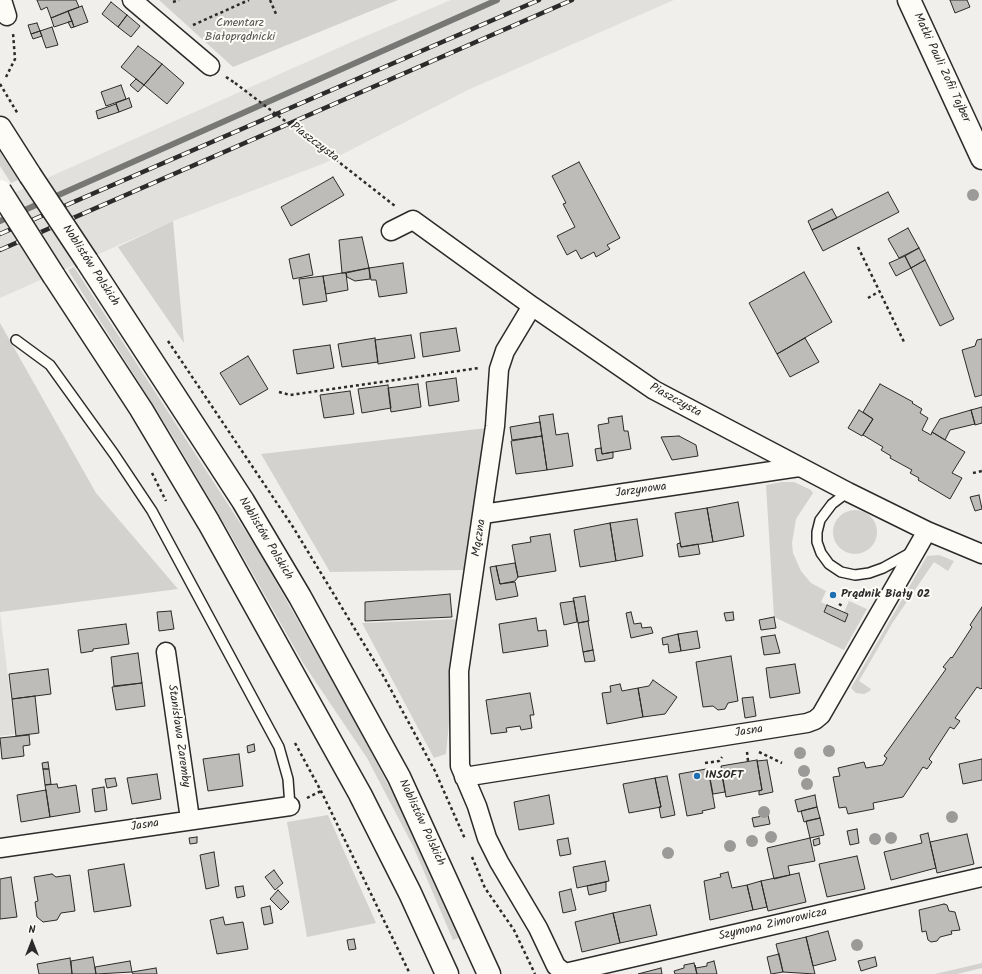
<!DOCTYPE html>
<html>
<head>
<meta charset="utf-8">
<style>
  body { margin:0 }
  #map { position:relative; width:982px; height:974px; overflow:hidden; background:#f0efeb; font-family:Kalam,sans-serif }
  canvas { display:block }
  .north { position:absolute; left:12px; top:922px; width:40px; height:40px; -webkit-text-stroke:3px #fdfcf7; paint-order:stroke; rotate:0deg; font-size:11px; font-weight:700; line-height:16px; text-align:center; color:#2b2b2b }
  .north::after { content:''; display:block; margin:auto; width:14px; height:18px; background:#2b2b2b; clip-path:polygon(50% 0,100% 100%,50% 72%,0 100%) }
</style>
</head>
<body>
<div id="map">
<canvas width="982" height="974"></canvas>
<div class="north">N</div>
</div>
<script>
const c = document.querySelector('canvas').getContext('2d');
c.lineJoin = 'round';
function fill(path, color) { c.fillStyle = color; c.fill(path, 'evenodd'); }
const poly = rows => new Path2D(rows.map(r => 'M' + r).join(''));
function stroke(path, color, width, dash) { c.strokeStyle = color; c.lineWidth = width; c.lineCap = dash ? 'butt' : 'round'; c.setLineDash(dash || []); c.stroke(path); }
function write(font, color, halo, rows, align = 'center') {
  c.font = font + ' Kalam,sans-serif'; c.lineWidth = 4; c.setLineDash([]); c.textBaseline = 'middle'; c.strokeStyle = halo; c.fillStyle = color; for (const [text, x, y, turn = 0] of rows) {
    c.save(); c.translate(x, y); c.rotate((+turn || 0) * Math.PI / 180); c.textAlign = isNaN(turn) ? turn : align; if (halo) c.strokeText(text, 0, 0); c.fillText(text, 0, 0); c.restore();
  }
}
fill(poly([
  [451,0,674,0,470,89,325,163,173,221,0,298,0,199,347,44],
  [0,612,15,734,0,736]
]), '#e1e0dc');
fill(poly([
  [159,0,398,0,233,67],
  [0,152,18,180,11,183,0,166],
  [173,221,184,343,118,247],
  [74,267,259,552,357,725,412,831,461,937,453,940,413,846,367,758,303,663,232,537,172,435,68,270],
  [0,323,96,493,178,589,0,612],
  [487,428,464,570,330,572,261,454],
  [782,482,794,482,811,490,813,493,796,519,792,543,793,553,801,571,811,583,826,591,821,602,827,605,824,613,845,622,848,614,844,612,849,601,867,609,844,650,774,617,766,485],
  '833 532a22 22 0 1 1 44 0a22 22 0 1 1-44 0Z',
  [939,555,954,561,948,571,934,562,893,622,859,681,871,689,870,691,864,694,856,693,851,688,927,556],
  [459,619,446,754,434,758,362,623],
  [328,815,376,923,307,937,287,822],
  [982,963,982,968,957,974,935,974]
]), '#d3d2cf');
stroke(poly([
  [0,221,497,0]
]), '#777775', 6);
const building = poly([
  [37,0,76,0,79,7,51,18,47,7,41,10,37,0],
  [950,0,967,0,970,7,955,13,950,0],
  [111,2,127,15,118,27,102,14,111,2],
  [82,6,88,22,74,27,68,11,82,6],
  [68,11,72,21,54,27,51,18,68,11],
  [127,15,140,26,131,37,118,27,127,15],
  [72,21,74,27,71,28,68,22,72,21],
  [37,23,40,31,31,34,28,25,37,23],
  [52,27,58,45,46,48,40,31,52,27],
  [40,31,42,36,33,39,31,34,40,31],
  [138,46,162,64,144,85,121,67,138,46],
  [162,64,184,83,167,104,144,85,162,64],
  [136,79,144,85,138,92,130,85,136,79],
  [121,85,126,99,106,106,101,92,121,85],
  [129,98,132,107,119,112,116,103,129,98],
  [116,104,119,112,98,119,96,111,116,104],
  [579,162,620,238,607,245,610,249,596,257,594,252,581,259,576,250,567,255,557,236,575,227,563,204,566,203,552,176,579,162],
  [333,177,344,195,291,226,281,207,333,177],
  [888,192,899,212,823,251,812,230,888,192],
  [832,209,837,218,812,230,808,221,832,209],
  [908,228,919,248,899,258,888,239,908,228],
  [362,237,369,268,342,273,339,240,362,237],
  [919,248,925,260,911,268,905,256,919,248],
  [309,254,313,275,293,279,289,259,309,254],
  [905,256,911,268,896,276,889,263,905,256],
  [925,260,954,319,940,326,911,268,925,260],
  [403,263,407,293,379,297,376,280,371,280,369,268,403,263],
  [369,268,370,279,355,281,347,277,346,273,369,268],
  [804,272,832,322,777,354,749,303,804,272],
  [342,273,346,273,348,290,326,294,323,276,342,273],
  [323,276,327,301,303,305,299,279,323,276],
  [456,328,460,351,423,357,420,333,456,328],
  [411,335,415,358,378,364,375,340,411,335],
  [375,338,378,362,342,367,338,344,375,338],
  [805,338,819,362,790,377,777,354,805,338],
  [982,339,982,395,975,397,962,350,975,346,977,340,982,339],
  [330,345,334,368,297,374,293,350,330,345],
  [248,356,268,389,240,405,220,373,248,356],
  [456,378,459,401,429,406,426,382,456,378],
  [418,384,421,407,391,412,388,388,418,384],
  [880,384,913,402,912,403,922,409,920,413,928,418,922,430,931,435,932,432,965,452,952,473,962,478,950,499,918,480,919,478,910,473,912,470,890,458,891,456,881,450,883,447,863,435,873,419,863,412,880,384],
  [388,385,391,408,362,413,358,389,388,385],
  [350,391,354,414,324,418,320,395,350,391],
  [982,407,982,423,975,425,971,410,982,407],
  [859,410,873,419,862,436,848,428,859,410],
  [971,410,975,424,950,430,945,440,932,432,940,419,971,410],
  [553,414,556,435,568,433,573,466,547,470,539,416,553,414],
  [622,416,624,431,628,431,631,449,602,454,598,425,609,423,608,418,622,416],
  [540,422,542,436,512,440,510,427,540,422],
  [542,436,547,470,516,474,511,441,542,436],
  [679,436,696,445,698,456,672,460,661,437,679,436],
  [601,448,602,454,613,452,613,458,597,461,595,449,601,448],
  [979,495,982,509,975,511,970,497,979,495],
  [738,502,744,536,713,542,707,508,738,502],
  [707,508,713,542,681,547,675,513,707,508],
  [637,519,643,556,616,561,610,523,637,519],
  [610,523,616,561,580,567,574,530,610,523],
  [550,534,556,571,518,577,512,545,531,542,530,537,550,534],
  [680,543,681,547,698,544,700,554,679,557,677,544,680,543],
  [515,563,518,577,515,581,500,584,496,566,515,563],
  [496,566,500,584,515,582,518,596,496,600,490,567,496,566],
  [450,594,452,617,365,621,365,602,450,594],
  [585,596,589,621,578,623,573,598,585,596],
  [574,601,577,622,564,625,560,603,574,601],
  [827,605,848,614,845,622,824,612,827,605],
  [982,607,982,688,981,689,977,687,955,718,960,721,954,729,950,727,929,759,932,762,927,769,923,767,903,797,873,803,874,809,848,814,846,807,839,808,833,777,840,776,838,768,864,762,866,768,883,765,887,758,884,756,946,669,943,667,951,657,952,658,972,627,970,625,982,607],
  [171,611,174,629,159,631,157,612,171,611],
  [631,612,634,624,641,623,642,628,651,627,653,633,631,638,626,613,631,612],
  [733,612,734,620,726,621,724,613,733,612],
  [774,617,776,628,761,630,759,620,774,617],
  [536,618,538,631,546,630,548,646,503,653,499,624,536,618],
  [588,621,593,650,583,652,578,623,588,621],
  [126,624,129,644,93,649,93,651,81,653,78,630,126,624],
  [697,631,700,648,681,651,678,634,697,631],
  [678,634,681,651,669,653,668,644,663,645,662,638,678,634],
  [775,635,780,653,764,655,761,637,775,635],
  [593,650,595,661,585,662,583,652,593,650],
  [138,653,142,683,114,686,111,657,138,653],
  [731,656,738,701,728,703,725,709,718,710,713,706,703,707,696,662,731,656],
  [795,664,800,693,770,698,766,668,795,664],
  [48,669,51,694,12,699,9,674,48,669],
  [653,680,677,697,665,714,643,717,638,688,649,686,653,680],
  [142,683,145,706,116,710,112,687,142,683],
  [620,684,622,691,638,688,643,717,607,724,602,693,611,692,610,686,620,684],
  [530,693,534,715,530,715,532,728,521,730,520,726,506,728,507,732,491,734,486,700,530,693],
  [35,696,39,733,16,736,12,699,35,696],
  [753,697,756,716,745,718,742,698,753,697],
  [29,735,30,745,23,746,24,756,2,759,0,738,29,735],
  [254,744,255,751,248,753,247,746,254,744],
  [239,754,243,786,208,791,203,759,239,754],
  [982,759,982,780,963,784,959,764,982,759],
  [757,760,762,790,726,797,721,766,757,760],
  [767,760,773,792,759,795,759,791,762,790,757,761,767,760],
  [48,762,49,769,43,769,42,763,48,762],
  [43,769,49,769,51,784,45,785,43,769],
  [706,769,708,769,715,808,702,811,703,813,687,816,679,774,706,769],
  [721,771,725,792,713,794,709,773,721,771],
  [157,774,161,799,132,804,127,778,157,774],
  [667,776,675,815,661,818,659,807,661,807,655,778,667,776],
  [115,778,117,786,107,788,105,779,115,778],
  [655,778,661,807,629,813,623,784,655,778],
  [57,784,58,788,76,785,80,812,50,817,45,785,57,784],
  [104,787,107,810,95,812,92,789,104,787],
  [46,790,50,817,21,822,17,795,46,790],
  [549,795,554,824,519,830,514,802,549,795],
  [815,795,817,807,798,812,795,800,815,795],
  [817,807,820,818,804,822,801,811,817,807],
  [768,815,770,824,754,827,752,818,768,815],
  [820,818,824,835,810,838,806,821,820,818],
  [857,829,859,843,850,845,847,831,857,829],
  [928,833,936,868,891,880,884,852,922,843,920,835,928,833],
  [967,834,974,864,937,873,930,842,967,834],
  [197,837,197,843,190,844,189,838,197,837],
  [568,838,571,854,560,856,557,840,568,838],
  [810,838,815,861,788,866,790,875,774,879,767,848,810,838],
  [819,838,820,844,814,846,813,840,819,838],
  [214,852,219,886,206,889,200,855,214,852],
  [857,856,865,889,827,897,819,864,857,856],
  [605,861,609,881,577,888,573,867,605,861],
  [124,864,131,906,94,912,88,870,124,864],
  [274,870,283,883,275,890,265,877,274,870],
  [728,872,732,888,747,885,753,910,710,920,704,881,721,877,720,874,728,872],
  [799,873,806,902,768,911,761,881,799,873],
  [52,874,56,877,70,875,75,911,61,913,57,920,43,922,37,917,35,902,38,901,34,877,52,874],
  [11,877,17,917,0,919,0,879,11,877],
  [761,881,767,907,753,910,747,885,761,881],
  [606,882,606,891,589,895,587,886,606,882],
  [243,886,245,896,237,898,235,887,243,886],
  [571,889,576,910,563,913,559,892,571,889],
  [278,890,289,902,281,910,270,899,278,890],
  [944,904,947,905,949,911,955,912,960,930,951,931,952,934,940,937,937,941,931,942,928,940,926,931,922,932,919,910,944,904],
  [650,905,657,935,620,943,613,913,650,905],
  [270,906,273,923,264,925,261,908,270,906],
  [613,913,620,943,582,952,575,922,613,913],
  [223,917,225,925,243,922,248,949,217,954,210,920,223,917],
  [828,931,836,960,813,966,806,937,828,931],
  [806,937,815,974,783,972,776,944,806,937],
  [354,939,356,949,349,950,347,940,354,939],
  [779,954,783,972,771,974,767,957,779,954],
  [93,957,96,974,72,974,71,961,93,957],
  [875,957,877,966,861,971,858,961,875,957],
  [70,958,72,974,39,974,37,964,70,958],
  [130,961,132,972,96,974,95,967,130,961],
  [714,961,717,974,697,974,695,965,696,968,707,966,707,963,714,961],
  [694,963,697,974,675,974,674,971,684,968,684,965,694,963],
  [156,968,157,974,133,974,132,972,156,968],
  [661,968,662,974,638,974,661,968]
]);
fill(building, '#bdbcb8');
stroke(building, '#2b2b2b', 1);
const lane = poly([
  [16,340,50,365,114,454,152,511,279,747,288,779,290,806],
  [848,492,832,504,820,520,817,532,817,542,821,553,829,564,841,572,855,575,869,573,883,568,912,552]
]);
const street = poly([
  [2,0,7,16],
  [132,0,210,66],
  [391,231,413,220,532,306,654,390,848,492,927,531,982,554],
  [532,306,505,351,499,369,495,426,459,671,460,766,477,806,487,838,499,862,538,928,556,966,565,973,982,877],
  [483,514,799,467],
  [166,652,190,819],
  [464,777,807,723,815,720,821,715,927,531],
  [0,848,290,806]
]);
const secondary = poly([
  [909,0,982,158],
  [0,128,30,175],
  [87,261,243,501,300,597,399,777,489,974],
  [54,276,141,409,209,523,360,794,410,893,447,974]
]);
stroke(lane, '#2b2b2b', 12);
stroke(street, '#2b2b2b', 21);
stroke(secondary, '#2b2b2b', 25);
stroke(poly([
  [270,0,276,14],
  [173,2,179,0],
  [193,25,249,0],
  [6,77,15,59,13,33],
  [226,77,235,83],
  [0,84,18,114],
  [326,152,395,206],
  [858,247,905,344],
  [868,298,880,291],
  [168,341,293,527,384,677,435,771,465,839],
  [279,392,290,395,479,368],
  [152,473,166,501],
  [973,473,982,471],
  [839,604,844,607],
  [295,743,321,791,410,974],
  [747,752,748,761],
  [759,752,782,763],
  [705,763,719,761,722,757],
  [307,798,321,791],
  [472,857,485,888,514,930,535,974]
]), '#2b2b2b', 2.5, [3, 3]);
stroke(lane, '#fdfcf7', 9);
stroke(street, '#fdfcf7', 18);
stroke(secondary, '#fdfcf7', 22);
const rail = poly([
  [0,234,539,0],
  [0,250,572,0]
]);
stroke(rail, '#2b2b2b', 4.5);
stroke(rail, '#fdfcf7', 3, [9]);
const secondaryBridge = poly([
  [30,175,87,261],
  [0,191,54,276]
]);
stroke(secondaryBridge, '#2b2b2b', 25, []);
stroke(poly([
  [235,83,326,152]
]), '#2b2b2b', 2.5, [3, 3]);
stroke(secondaryBridge, '#fdfcf7', 22);
c.fillStyle = '#9b9a98';
for (const [x, y] of [
  [973,195],
  [829,751],
  [800,753],
  [804,771],
  [807,784],
  [764,812],
  [952,817],
  [771,837],
  [891,838],
  [875,839],
  [752,841],
  [730,846],
  [668,853],
  [857,945]
]) { c.beginPath(); c.arc(x, y, 6, 0, 2 * Math.PI); c.fill(); }
for (const [x, y, r, color] of [
  [833,595,4,"#1f6fb2"],
  [697,776,4,"#1f6fb2"]
]) { const dot = new Path2D(); dot.arc(x, y, r, 0, 2 * Math.PI); c.fillStyle = color; c.fill(dot); stroke(dot, '#fdfcf7', 1.5); }
write('12px', '#555554', '#fdfcf7', [
  ["Cmentarz",240,24],
  ["Białoprądnicki",240,38]
]);
write('12px', '#2b2b2b', '#fdfcf7', [
  ["Matki Pauli Zofii Tajber",941,68,65],
  ["Piaszczysta",314,143,37],
  ["Noblistów Polskich",90,266,57],
  ["Piaszczysta",675,401,29],
  ["Jarzynowa",641,491,-8],
  ["Mączna",480,538,-81],
  ["Noblistów Polskich",265,539,59],
  ["Jasna",749,732,-9],
  ["Stanisława Zaremby",178,736,82],
  ["Noblistów Polskich",421,823,65],
  ["Jasna",145,826,-9],
  ["Szymona Zimorowicza",773,925,-13]
]);
write('bold 12px', '#2b2b2b', '#fdfcf7', [
  ["Prądnik Biały 02",841,595],
  ["INSOFT",705,776]
], 'left');
</script>
</body>
</html>
